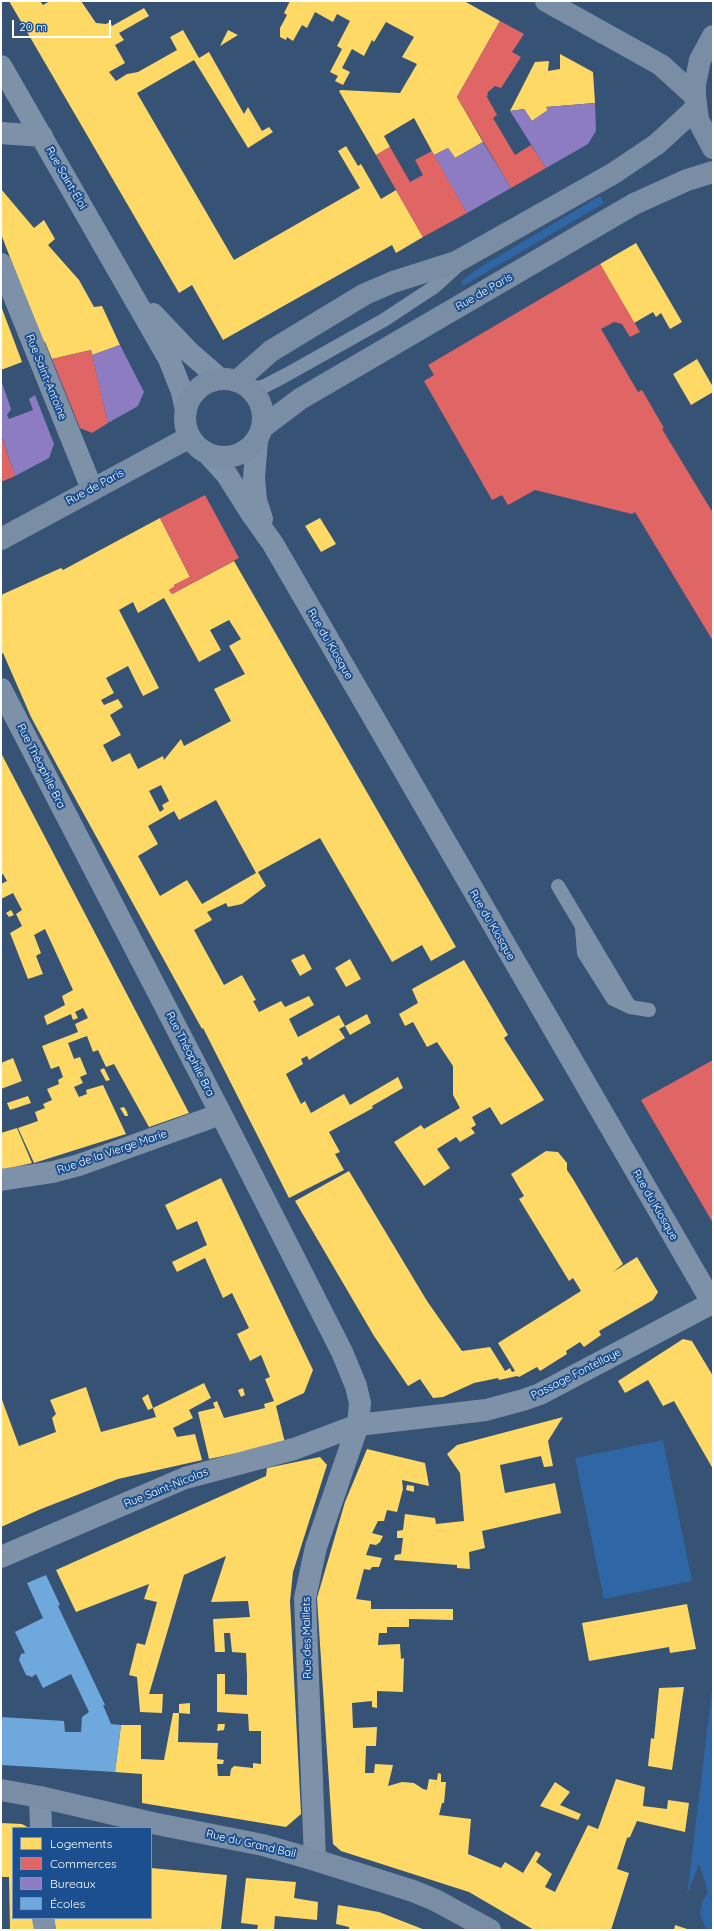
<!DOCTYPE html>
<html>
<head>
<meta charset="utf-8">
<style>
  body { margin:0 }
  #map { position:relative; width:714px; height:1931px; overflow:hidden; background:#365274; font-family:Quicksand,sans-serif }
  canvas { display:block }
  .frame { position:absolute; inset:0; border:2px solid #fff; pointer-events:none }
  .legend { position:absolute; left:12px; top:1827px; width:140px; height:92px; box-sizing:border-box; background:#1b4f8f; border:1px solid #7695bc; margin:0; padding:5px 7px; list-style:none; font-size:12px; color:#fff }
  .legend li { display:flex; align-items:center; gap:8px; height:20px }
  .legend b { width:20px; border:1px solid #7695bc }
  .scale { position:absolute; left:12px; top:20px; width:99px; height:18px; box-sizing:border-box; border:2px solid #fff; border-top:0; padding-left:5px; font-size:12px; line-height:14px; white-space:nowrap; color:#fff; -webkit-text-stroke:3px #1b4f8f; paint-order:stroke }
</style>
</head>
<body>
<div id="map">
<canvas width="714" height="1931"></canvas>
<div class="frame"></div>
<ul class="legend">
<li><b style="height:11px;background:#ffd966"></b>Logements</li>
<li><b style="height:11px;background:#e06666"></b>Commerces</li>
<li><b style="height:11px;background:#8e7cc3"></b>Bureaux</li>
<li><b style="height:11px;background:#6fa8dc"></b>Écoles</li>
</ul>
<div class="scale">20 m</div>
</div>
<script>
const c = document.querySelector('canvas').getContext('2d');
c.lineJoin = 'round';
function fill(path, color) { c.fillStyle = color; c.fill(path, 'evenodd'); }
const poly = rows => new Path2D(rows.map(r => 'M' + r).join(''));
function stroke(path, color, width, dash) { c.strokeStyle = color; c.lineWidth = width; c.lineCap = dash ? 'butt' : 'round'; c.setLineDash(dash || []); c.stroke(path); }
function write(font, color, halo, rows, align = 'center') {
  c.font = font + ' Quicksand,sans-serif'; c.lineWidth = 4; c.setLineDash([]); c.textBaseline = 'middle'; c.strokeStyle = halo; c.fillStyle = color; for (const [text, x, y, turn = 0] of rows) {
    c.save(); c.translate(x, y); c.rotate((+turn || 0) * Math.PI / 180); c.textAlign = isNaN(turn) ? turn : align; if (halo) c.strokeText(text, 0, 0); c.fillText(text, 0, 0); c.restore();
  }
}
fill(poly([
  [600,196,604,203,463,286,461,281,479,268],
  [663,1440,692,1581,604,1599,575,1458],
  [712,1691,713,1930,708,1930,704,1925,700,1913,702,1902,708,1892,699,1864,687,1895]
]), '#2f66a5');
fill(poly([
  [9,1,40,1,43,5,50,1,81,1,96,23,106,24,110,22,112,26,144,8,149,16,119,33,124,40,115,45,125,63,109,72,116,81,127,74,138,72,177,50,170,37,183,30,199,58,209,52,244,114,248,107,262,131,269,127,273,132,248,148,194,60,137,93,234,260,360,188,338,151,346,146,358,166,361,164,381,199,396,190,423,237,396,253,392,245,223,340,192,285,179,293],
  [290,1,464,1,500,21,457,97,483,142,455,158,448,148,434,155,414,118,384,136,390,147,376,155,339,91,341,90,400,93,417,64,402,57,414,37,386,22,374,42,372,40,364,56,352,49,342,68,350,72,343,85,335,81,338,76,330,72,342,49,337,46,350,21,337,14,333,22,315,12,307,28,302,25,293,41,287,37,286,40,280,37,280,28,287,15,284,13],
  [228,30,238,35,220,46],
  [560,54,593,72,595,103,546,107,548,110,532,121,524,109,510,111,535,62,549,61,548,71,560,69],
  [1,189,34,228,44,220,55,239,48,245,79,280,94,307,102,306,120,345,92,355,91,350,52,359,45,342,43,343,1,234],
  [636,243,682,322,670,329,661,313,656,317,653,312,634,323,600,264],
  [1,306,22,362,1,370],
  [697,359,713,387,713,392,691,405,673,374],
  [160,518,190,577,174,585,174,587,169,590,172,594,234,561,456,947,431,961,422,945,392,962,320,838,258,872,266,886,242,904,228,907,226,903,207,912,212,920,194,930,224,985,242,975,256,1000,253,1001,259,1012,281,1001,285,1007,309,996,314,1005,289,1019,298,1037,339,1015,345,1026,339,1029,345,1038,309,1060,307,1056,301,1059,303,1064,286,1074,301,1104,305,1101,311,1113,344,1094,350,1105,398,1077,403,1088,372,1106,373,1108,329,1132,340,1152,335,1154,344,1170,289,1198,203,1028,202,1029,59,769,31,717,3,653,1,654,1,595,61,568,63,570],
  [164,598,199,662,221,650,210,630,229,620,241,639,229,646,245,674,214,689,231,721,184,746,181,739,164,760,163,756,138,769,130,753,112,762,103,745,121,735,110,715,123,707,118,699,104,705,101,700,114,693,106,678,128,666,143,696,159,688,119,610,133,602,138,613],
  [161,785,169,801,162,805,164,809,160,812,149,791],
  [216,800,256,873,202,904,187,880,160,896,138,856,158,844,148,826,174,811,179,820],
  [320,518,336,544,321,552,305,526],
  [1,753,189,1113,149,1127,114,1064,106,1067,98,1050,93,1052,87,1036,68,1043,74,1059,80,1057,87,1074,80,1077,83,1083,74,1087,79,1097,87,1094,86,1090,103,1085,126,1134,34,1163,18,1128,38,1121,35,1112,45,1108,43,1104,52,1100,47,1089,59,1084,58,1080,63,1077,59,1066,51,1069,42,1046,78,1032,75,1024,88,1018,83,1008,75,1012,78,1018,73,1020,71,1014,47,1025,44,1016,65,1005,62,996,73,990,45,929,34,935,41,953,36,956,43,974,28,979,10,933,22,926,16,914,22,910,13,893,1,899,1,884,7,881,3,874,1,875],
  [11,910,14,915,9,917,6,913],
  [304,954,312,969,300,976,291,960],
  [350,959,361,979,346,987,335,968],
  [464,960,508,1035,504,1038,544,1100,501,1125,490,1107,472,1117,476,1125,471,1128,475,1133,460,1142,456,1137,437,1149,450,1168,424,1186,394,1142,421,1125,424,1129,460,1108,453,1095,453,1066,437,1042,427,1047,413,1022,405,1026,399,1014,418,1003,412,989],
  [367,1014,371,1023,350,1035,345,1026],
  [13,1058,22,1081,1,1089,1,1063],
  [104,1068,110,1080,106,1081,100,1070],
  [28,1096,31,1103,10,1110,7,1103],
  [124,1107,127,1112,128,1116,125,1116,120,1108],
  [17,1128,32,1163,1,1170,1,1133],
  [546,1151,558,1152,567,1163,567,1170,573,1179,623,1264,613,1272,637,1257,658,1292,653,1300,599,1331,601,1335,584,1347,580,1342,566,1351,567,1354,540,1371,537,1367,519,1377,517,1376,499,1380,498,1378,474,1383,443,1397,433,1398,420,1379,408,1386,374,1336,295,1201,349,1171,427,1301,462,1351,490,1347,505,1371,510,1368,512,1372,515,1371,498,1343,581,1291,573,1278,569,1281,519,1199,524,1196,511,1174],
  [221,1178,313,1370,304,1393,276,1406,285,1443,209,1459,198,1412,215,1408,213,1403,217,1401,224,1418,265,1408,264,1404,274,1401,265,1379,270,1377,261,1355,250,1361,237,1334,249,1328,232,1293,223,1298,205,1258,177,1272,172,1262,207,1245,197,1221,177,1230,165,1205],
  [683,1339,692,1341,713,1376,713,1469,674,1401,663,1406,648,1380,625,1393,618,1381],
  [204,1383,211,1398,189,1410,193,1418,173,1428,177,1437,195,1434,202,1460,118,1479,41,1509,1,1527,1,1397,19,1446,56,1432,52,1418,56,1414,50,1400,86,1387,101,1432,156,1417,153,1408,148,1410,142,1398,148,1394,153,1408],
  [243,1388,245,1395,241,1397,238,1390],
  [563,1417,548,1441,553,1466,544,1467,541,1456,500,1465,505,1493,555,1483,561,1513,482,1531,485,1548,469,1552,470,1569,457,1568,457,1565,394,1560,395,1555,401,1554,403,1538,397,1538,397,1531,403,1530,405,1514,435,1518,436,1524,464,1521,460,1473,447,1454,457,1445],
  [367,1449,425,1463,429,1486,402,1480,403,1489,397,1512,387,1510,384,1521,378,1521,372,1533,383,1536,380,1542,376,1545,370,1544,366,1555,382,1558,379,1567,372,1567,370,1570,364,1569,356,1599,371,1601,371,1609,453,1609,453,1620,409,1619,409,1627,387,1627,387,1633,379,1633,378,1645,400,1644,401,1659,404,1658,403,1692,377,1691,377,1708,372,1707,372,1701,352,1703,353,1728,377,1727,376,1746,366,1746,365,1773,374,1773,375,1764,393,1765,388,1786,402,1782,414,1783,423,1789,427,1790,429,1779,437,1780,438,1773,441,1774,441,1782,446,1782,444,1803,442,1803,439,1815,471,1819,468,1854,501,1868,505,1862,523,1873,536,1851,541,1854,536,1862,552,1874,545,1887,555,1892,588,1825,598,1829,616,1779,645,1787,643,1806,667,1809,668,1800,689,1803,685,1832,637,1821,630,1837,627,1838,617,1869,629,1873,611,1930,534,1930,469,1892,341,1851,333,1844,317,1598,345,1502],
  [320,1457,327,1465,293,1572,290,1601,301,1814,286,1827,142,1803,142,1774,115,1772,121,1725,141,1725,141,1759,164,1760,173,1713,179,1713,178,1742,218,1743,217,1759,224,1760,223,1764,217,1764,218,1776,230,1776,231,1769,234,1766,253,1768,253,1763,261,1764,261,1731,249,1731,248,1714,217,1712,217,1674,225,1674,225,1694,247,1695,247,1675,246,1653,232,1652,230,1633,224,1633,225,1652,215,1652,213,1619,250,1617,248,1601,211,1602,226,1556,184,1575,149,1694,163,1694,162,1713,140,1712,137,1677,129,1675,137,1643,145,1645,157,1602,144,1599,149,1584,76,1612,56,1570,266,1476,267,1468],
  [407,1485,414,1486,414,1492,406,1490],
  [687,1604,696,1649,670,1653,669,1647,589,1661,582,1623],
  [684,1687,672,1770,648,1766,651,1738,654,1739,659,1688],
  [190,1703,190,1714,179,1713,179,1704],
  [218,1724,225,1724,224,1730,217,1731],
  [555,1782,570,1792,560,1805,581,1814,578,1820,540,1806],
  [1,1823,22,1824,29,1828,13,1828,13,1918,34,1918,34,1930,10,1930,9,1877,1,1877],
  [151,1868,227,1875,221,1930,56,1930,54,1918,151,1918],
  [246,1878,296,1882,294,1898,318,1902,317,1920,275,1916,274,1930,257,1930,258,1925,241,1923],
  [338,1905,379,1912,425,1930,349,1930,349,1927,336,1924],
  [675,1925,690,1930,674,1930]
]), '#ffd966');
fill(poly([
  [500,21,524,34,512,52,521,57,501,88,495,86,488,92,487,97,497,115,493,118,515,155,531,145,546,168,511,188,457,97],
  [390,147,410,182,423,175,415,160,432,151,467,213,423,237,376,155],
  [600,264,640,332,630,337,622,324,614,322,601,329,638,392,642,390,664,428,662,429,713,513,713,641,635,512,632,514,535,490,508,505,502,495,492,500,424,381,434,375,428,365],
  [91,350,108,423,92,433,80,428,52,359],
  [1,435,15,476,1,482],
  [205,495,239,558,172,594,169,590,174,587,174,585,190,577,160,518],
  [713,1060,713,1223,641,1100]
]), '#e06666');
fill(poly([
  [595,103,596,131,588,144,546,168,510,111,524,109,532,121,548,110,546,107],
  [483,142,511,188,467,213,434,155,448,148,455,158],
  [120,345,144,392,138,406,108,423,92,355],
  [1,380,11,409,7,415,9,419,33,410,29,399,35,395,54,444,49,458,15,476,1,434]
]), '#8e7cc3');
fill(poly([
  [46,1575,60,1605,58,1606,105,1705,103,1705,111,1724,121,1725,115,1772,1,1765,1,1717,64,1721,65,1732,81,1732,82,1717,89,1712,71,1674,43,1688,36,1674,32,1677,26,1675,19,1660,21,1654,25,1653,15,1632,43,1618,27,1583]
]), '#6fa8dc');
stroke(poly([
  [251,390,265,386,286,375,384,320,434,287,458,265],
  [558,886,630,1007,649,1010],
  [582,929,584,953,613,999,630,1007]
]), '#7d92a8', 14);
stroke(poly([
  [1,66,169,359,182,392,186,410],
  [1,133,42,136],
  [1,264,92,489],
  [153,314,189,352,220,379],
  [257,440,254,478,256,500,262,519],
  [209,455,227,475,251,513,273,544,713,1304],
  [1,689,221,1114,342,1352,356,1386,360,1403,358,1425,316,1547,305,1598,315,1860],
  [1,1180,53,1172,79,1165,221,1114],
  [1,1557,185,1478,294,1449,358,1425,486,1410,523,1400,540,1394,712,1303],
  [40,1797,41,1828],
  [43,1918,45,1930]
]), '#7d92a8', 22);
stroke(poly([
  [546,1,661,65,695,96],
  [713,36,700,60,695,84,695,96,698,120,713,148],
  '185 418a39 39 0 1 1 78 0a39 39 0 1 1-78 0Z',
  [237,381,271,351,365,294,393,282,456,262,614,173,657,144,696,108],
  [263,427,300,399,634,204,687,180,713,172],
  [1,539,190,437],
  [1,1790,40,1797,152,1823,263,1845,315,1860,413,1891,435,1900,490,1930]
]), '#798da4', 22);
write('11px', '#fff', '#1b4f8f', [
  ["Rue Saint-Éloi",66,178,60],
  ["Rue de Paris",484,292,-30],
  ["Rue Saint-Antoine",46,377,68],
  ["Rue de Paris",95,487,-28],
  ["Rue du Kiosque",330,644,60],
  ["Rue Théophile Bra",41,766,63],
  ["Rue du Kiosque",492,925,60],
  ["Rue Théophile Bra",190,1054,63],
  ["Rue de la Vierge Marie",112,1152,-19],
  ["Rue du Kiosque",655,1205,60],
  ["Passage Fontellaye",576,1374,-27],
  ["Rue Saint-Nicolas",166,1488,-22],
  ["Rue des Maillets",307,1638,-91],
  ["Rue du Grand Bail",251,1844,13]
]);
</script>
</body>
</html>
